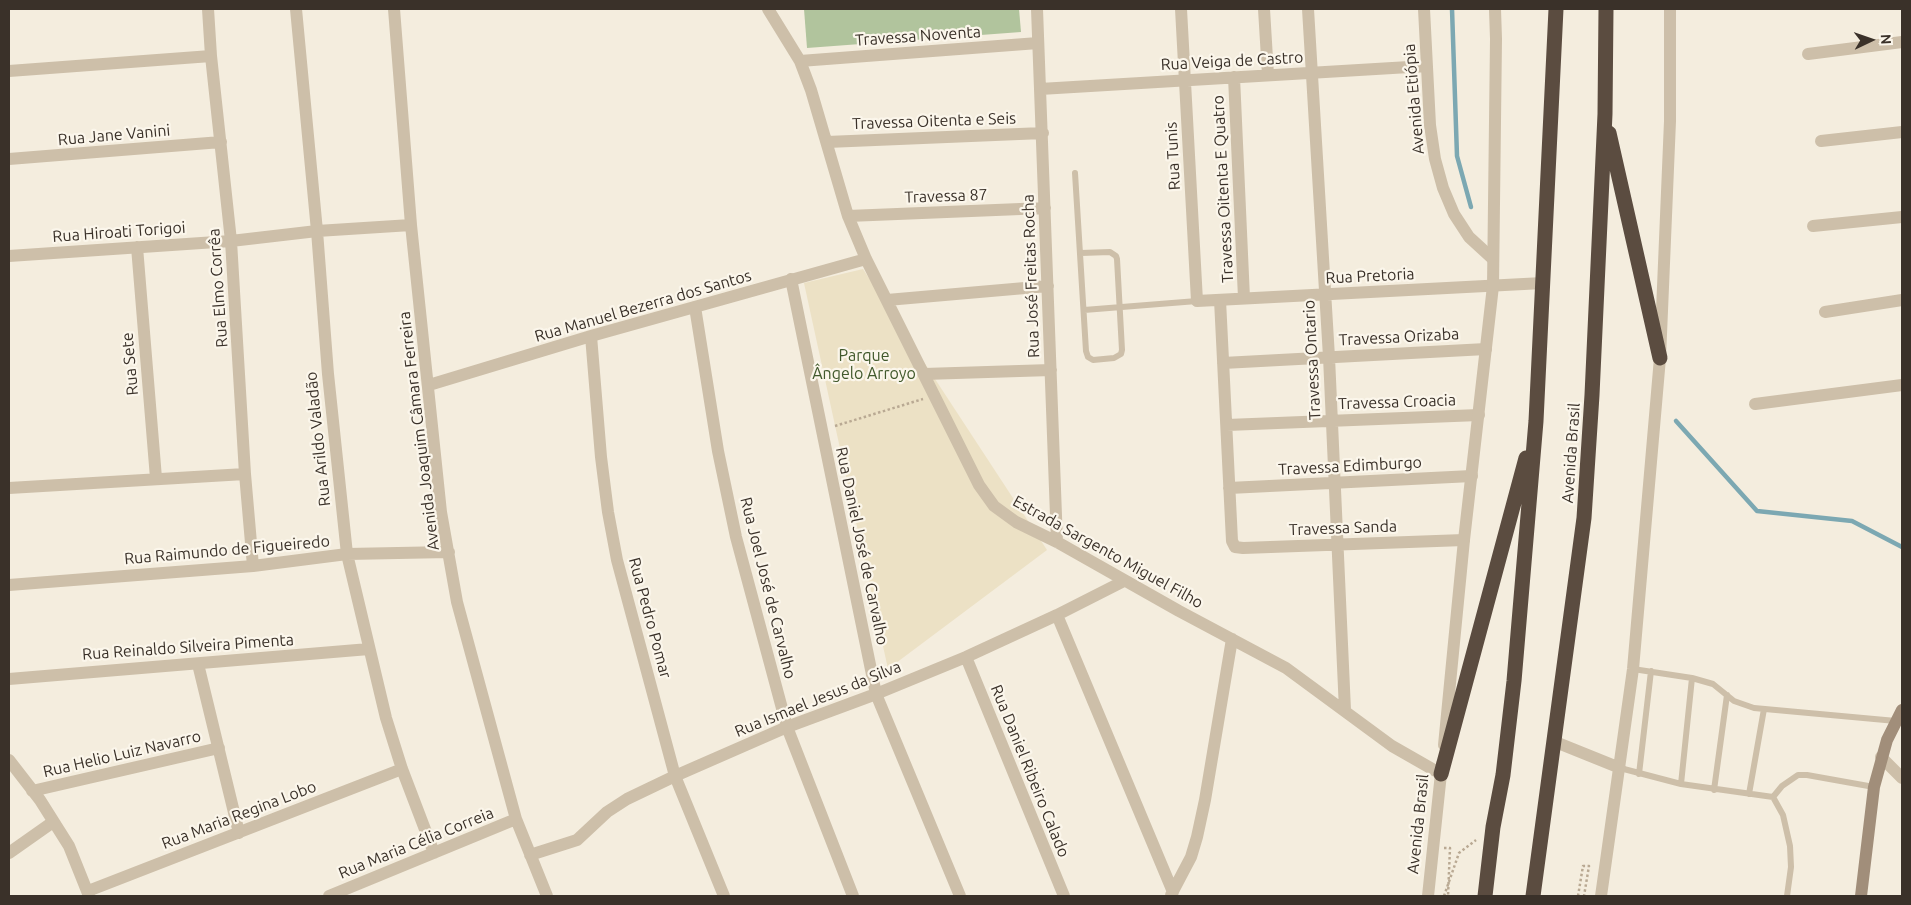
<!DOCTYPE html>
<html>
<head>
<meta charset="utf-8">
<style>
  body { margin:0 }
  #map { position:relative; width:1911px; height:905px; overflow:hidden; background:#f4edde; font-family:Ubuntu,sans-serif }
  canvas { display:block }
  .frame { position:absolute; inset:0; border:10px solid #3a3129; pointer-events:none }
  .north { position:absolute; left:1846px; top:15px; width:50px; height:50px; -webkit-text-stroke:4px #fbf6eb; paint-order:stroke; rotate:87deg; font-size:14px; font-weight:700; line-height:20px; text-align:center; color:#3a3129 }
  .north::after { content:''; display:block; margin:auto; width:18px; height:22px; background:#3a3129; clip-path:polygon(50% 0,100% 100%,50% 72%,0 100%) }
</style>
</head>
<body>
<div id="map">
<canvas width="1911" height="905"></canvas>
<div class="frame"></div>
<div class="north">N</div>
</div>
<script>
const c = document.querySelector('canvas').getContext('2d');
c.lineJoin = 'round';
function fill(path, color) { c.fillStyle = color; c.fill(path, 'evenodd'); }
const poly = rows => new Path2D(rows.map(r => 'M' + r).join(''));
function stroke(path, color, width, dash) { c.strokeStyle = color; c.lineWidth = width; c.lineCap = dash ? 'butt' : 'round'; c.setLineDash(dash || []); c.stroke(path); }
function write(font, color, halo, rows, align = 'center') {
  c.font = font + ' Ubuntu,sans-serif'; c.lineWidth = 4.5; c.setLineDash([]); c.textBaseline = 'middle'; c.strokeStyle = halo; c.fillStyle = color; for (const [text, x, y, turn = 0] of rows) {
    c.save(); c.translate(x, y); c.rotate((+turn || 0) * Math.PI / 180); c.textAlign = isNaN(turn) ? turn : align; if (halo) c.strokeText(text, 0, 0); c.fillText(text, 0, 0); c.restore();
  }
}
fill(poly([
  [804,9,1019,9,1021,32,807,48]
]), '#b1c49d');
fill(poly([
  [863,269,1047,550,888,669,804,283]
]), '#ece1c5');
stroke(poly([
  [1452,9,1457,156,1471,207],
  [1676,421,1757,511,1852,521,1902,547]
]), '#7ca8b2', 4.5);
stroke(poly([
  [835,426,923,399],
  [1444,896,1459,853,1476,840],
  [1578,896,1583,866,1589,866,1584,896]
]), '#b9a993', 2.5, [2.5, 2.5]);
stroke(poly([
  [1075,173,1086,351,1088,357,1093,360,1114,358,1121,354,1122,350,1117,259,1116,256,1110,252,1081,253],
  [1084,310,1197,301],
  [1633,669,1692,678,1713,684,1734,701,1754,708,1896,721],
  [1620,768,1681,784,1773,797,1782,786,1798,775,1807,775,1874,787],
  [1639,774,1651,671],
  [1681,784,1692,678],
  [1714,790,1727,695],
  [1749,794,1764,709],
  [1773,797,1783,815,1790,846,1791,867,1787,896]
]), '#cdbfa9', 6);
stroke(poly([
  [208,9,211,56,231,241,245,474,253,566],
  [296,9,317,231,328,374,347,554,386,718,402,769,434,853],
  [394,9,411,225,441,512,457,602,516,819,547,896],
  [768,9,800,61,811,90,848,216,866,259,979,485,994,506,1016,522,1057,542,1179,611,1286,668,1392,746,1441,774],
  [1037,9,1057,542],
  [1181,9,1197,301,1543,283],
  [1264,9,1268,75],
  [1308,9,1329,357,1345,710],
  [1424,9,1430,125,1435,159,1443,188,1454,214,1469,237,1493,259],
  [1808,54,1902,42],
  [800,61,1038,43],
  [9,71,211,56],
  [1234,77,1244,298],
  [1040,89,1426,66],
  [1821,141,1902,132],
  [827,142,1043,133],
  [9,159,221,142],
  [848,216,1045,208],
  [1813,226,1902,217],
  [137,247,156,478],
  [9,256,231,241,317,231,411,225],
  [791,279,876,694,960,896],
  [887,300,1048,286],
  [1220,300,1232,541,1235,547,1243,548,1464,540],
  [695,307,718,451,736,537,787,727,853,896],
  [1825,312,1902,300],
  [591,336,601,457,608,512,617,560,675,776,724,896],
  [1223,363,1486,349],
  [924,374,1051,370],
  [429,385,591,336,866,259],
  [1755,404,1902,385],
  [1227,425,1479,415],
  [9,488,245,474],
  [1229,488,1472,476],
  [9,585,253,566,347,554,449,552],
  [1057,615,1173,892],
  [966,657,1064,896],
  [198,664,239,833],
  [9,679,369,649],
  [1881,757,1902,778],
  [9,760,40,800,69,846,89,896],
  [32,791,219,748],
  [9,853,53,822],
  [530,855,577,840,607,812,627,799,675,776,787,727,876,694,966,657,1057,615,1124,581],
  [88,891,402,769],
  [1171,895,1191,857,1197,837,1205,800,1232,639],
  [329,896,516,819]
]), '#cdbfa9', 12);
stroke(poly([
  [1553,741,1620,768],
  [1444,745,1464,540,1493,286,1496,39,1495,9],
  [1428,896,1442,764],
  [1601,896,1633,669,1660,358,1670,121,1670,9]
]), '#cdbfa9', 12);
stroke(poly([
  [1861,896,1874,787,1887,740,1902,710]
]), '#a18e7a', 12);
stroke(poly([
  [1609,133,1660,358],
  [1441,774,1526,458],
  [1485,896,1493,827,1503,775,1514,681,1536,421,1556,9],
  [1533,896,1584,518,1592,395,1605,114,1606,9]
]), '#5b4c40', 15);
stroke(poly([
  [1444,848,1450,848,1448,896]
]), '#b9a993', 2.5, [2.5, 2.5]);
write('16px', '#3a3129', '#fbf6eb', [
  ["Travessa Noventa",918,36,-4],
  ["Rua Veiga de Castro",1232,61,-3],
  ["Avenida Etiópia",1414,99,-95],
  ["Travessa Oitenta e Seis",934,121,-2],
  ["Rua Jane Vanini",114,135,-5],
  ["Rua Tunis",1173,156,-93],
  ["Travessa Oitenta E Quatro",1223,189,-93],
  ["Travessa 87",946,196,-2],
  ["Rua Hiroati Torigoi",119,232,-4],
  ["Rua José Freitas Rocha",1031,276,-92],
  ["Rua Pretoria",1370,276,-3],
  ["Rua Elmo Corrêa",218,288,-94],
  ["Rua Manuel Bezerra dos Santos",643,306,-16],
  ["Travessa Orizaba",1399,337,-3],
  ["Travessa Ontario",1312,360,-93],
  ["Rua Sete",130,364,-95],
  ["Travessa Croacia",1397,402,-2],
  ["Avenida Joaquim Câmara Ferreira",419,431,-97],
  ["Rua Arildo Valadão",318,439,-96],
  ["Avenida Brasil",1571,453,-86],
  ["Travessa Edimburgo",1350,466,-3],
  ["Travessa Sanda",1343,528,-2],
  ["Rua Daniel José de Carvalho",862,546,78],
  ["Rua Raimundo de Figueiredo",227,550,-5],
  ["Estrada Sargento Miguel Filho",1108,552,29],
  ["Rua Joel José de Carvalho",768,588,76],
  ["Rua Pedro Pomar",650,618,75],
  ["Rua Reinaldo Silveira Pimenta",188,647,-4],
  ["Rua Ismael Jesus da Silva",818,699,-22],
  ["Rua Helio Luiz Navarro",122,754,-13],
  ["Rua Daniel Ribeiro Calado",1030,771,68],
  ["Rua Maria Regina Lobo",239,815,-21],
  ["Avenida Brasil",1418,824,-84],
  ["Rua Maria Célia Correia",416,843,-22]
]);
write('16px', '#41592c', '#fbf6eb', [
  ["Parque",864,356],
  ["Ângelo Arroyo",864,374]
]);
</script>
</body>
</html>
